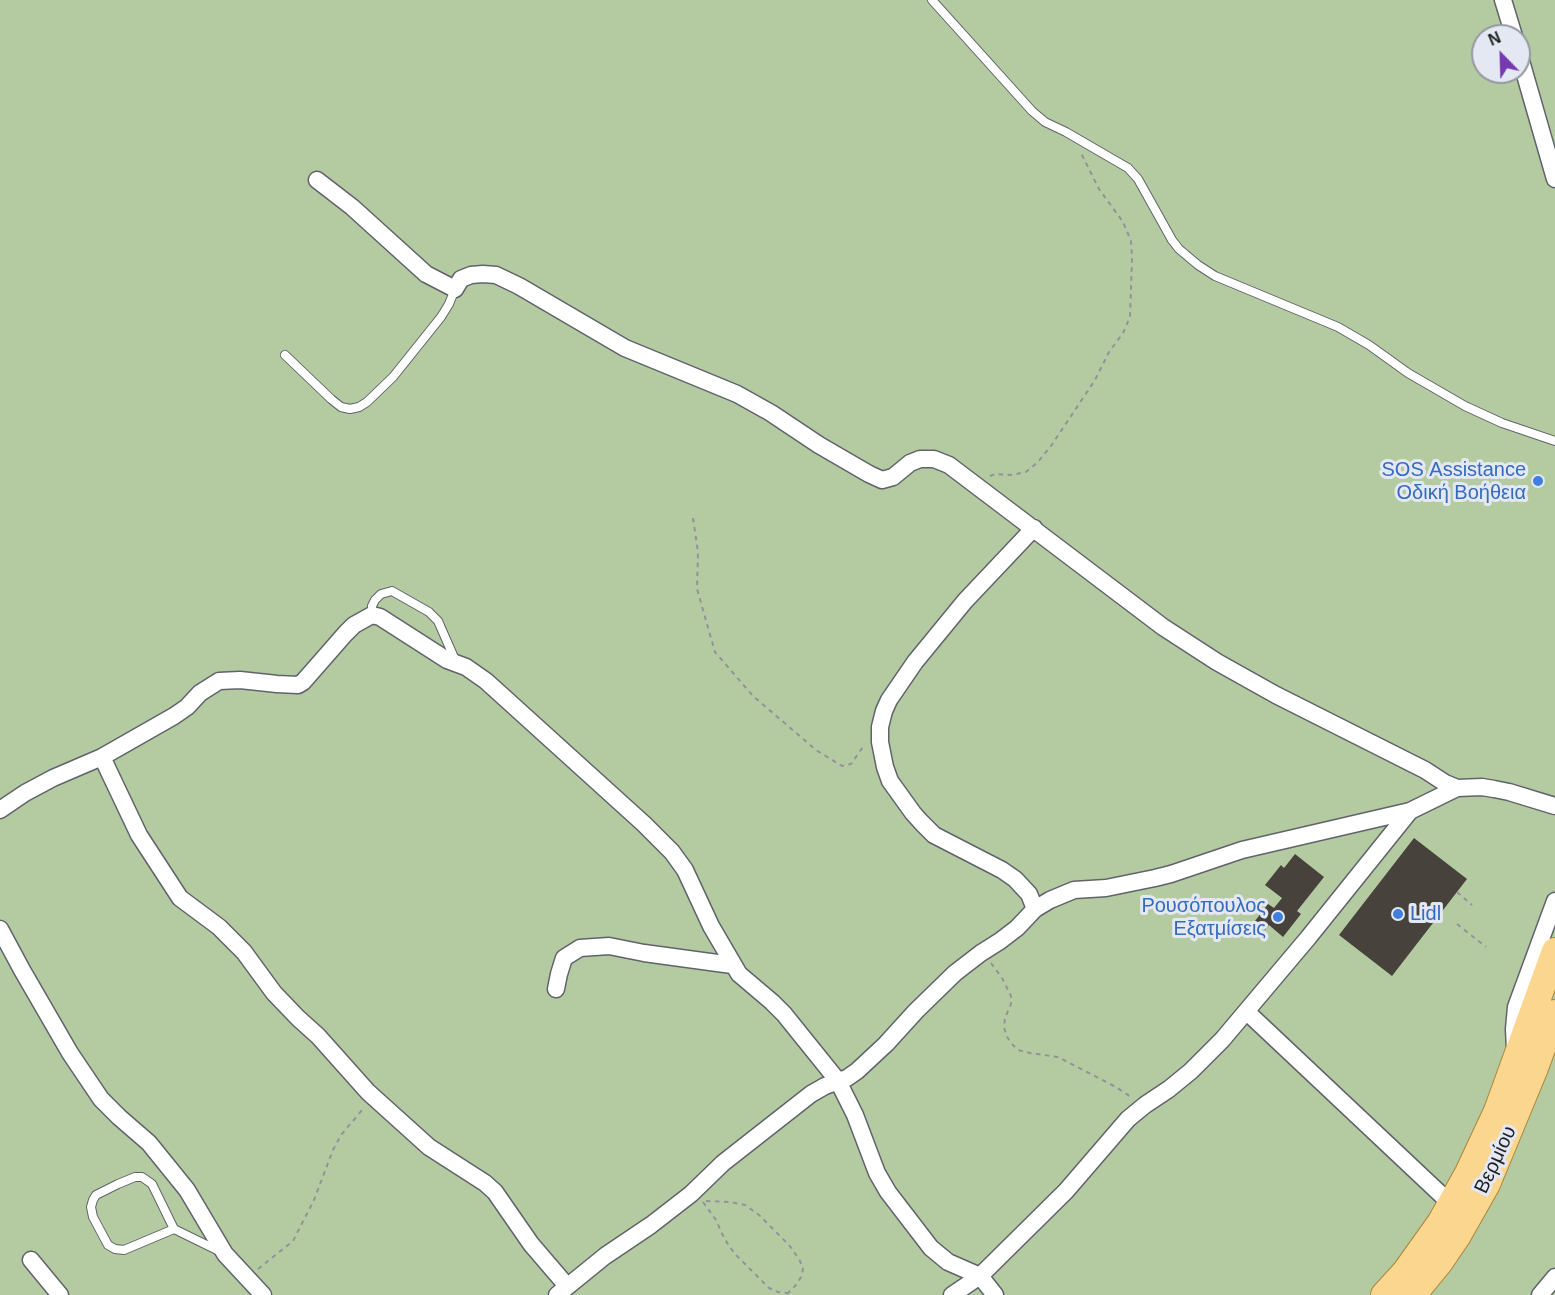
<!DOCTYPE html>
<html>
<head>
<meta charset="utf-8">
<style>
  body { margin:0 }
  #map { position:relative; width:1555px; height:1295px; overflow:hidden; background:#e4e8f2; font-family:Arial,sans-serif }
  canvas { display:block }
  .north { position:absolute; left:1471px; top:24px; width:60px; height:60px; box-sizing:border-box; background:#e4e8f2; border:2px solid #95989f; border-radius:50%; rotate:337deg; font-size:16px; font-weight:700; line-height:24px; text-align:center; color:#1e2023 }
  .north::after { content:''; display:block; margin:auto; width:21px; height:27px; background:#753ab0; clip-path:polygon(50% 0,100% 100%,50% 72%,0 100%) }
</style>
</head>
<body>
<div id="map">
<canvas width="1555" height="1295"></canvas>
<div class="north">N</div>
</div>
<script>
const c = document.querySelector('canvas').getContext('2d');
c.lineJoin = 'round';
function fill(path, color) { c.fillStyle = color; c.fill(path, 'evenodd'); }
const poly = rows => new Path2D(rows.map(r => 'M' + r).join(''));
function stroke(path, color, width, dash) { c.strokeStyle = color; c.lineWidth = width; c.lineCap = dash ? 'butt' : 'round'; c.setLineDash(dash || []); c.stroke(path); }
function write(font, color, halo, rows, align = 'center') {
  c.font = font + ' Arial,sans-serif'; c.lineWidth = 6; c.setLineDash([]); c.textBaseline = 'middle'; c.strokeStyle = halo; c.fillStyle = color; for (const [text, x, y, turn = 0] of rows) {
    c.save(); c.translate(x, y); c.rotate((+turn || 0) * Math.PI / 180); c.textAlign = isNaN(turn) ? turn : align; if (halo) c.strokeText(text, 0, 0); c.fillText(text, 0, 0); c.restore();
  }
}
fill(poly([
  [0,0,1555,0,1555,1295,0,1295],
  [1483,36,1519,36,1519,72,1483,72]
]), '#b4cba2');
fill(poly([
  [1414,838,1467,879,1392,976,1339,935],
  [1295,854,1324,877,1297,911,1301,914,1283,937,1269,925,1265,930,1255,921,1268,904,1274,908,1282,898,1265,885,1281,865,1284,868]
]), '#47423b');
const service = poly([
  [932,0,1032,111,1045,122,1066,132,1128,168,1138,179,1172,240,1179,249,1198,265,1215,276,1338,327,1369,345,1408,373,1465,406,1502,423,1555,441],
  [285,355,331,399,341,407,350,409,359,407,367,402,393,377,441,317,449,304,455,289],
  [372,615,372,606,375,600,381,594,392,591,429,612,438,621,456,662],
  [174,1229,124,1250,115,1249,108,1245,93,1217,91,1207,93,1200,96,1195,118,1184,135,1177,142,1177,152,1184,174,1229,219,1251]
]);
const minor = poly([
  [1503,0,1514,36],
  [1519,54,1555,179],
  [317,180,352,207,426,274,455,289,461,279,471,275,483,274,496,275,519,286,625,348,737,394,771,413,819,445,869,474,882,480,893,477,910,463,920,459,934,459,949,465,1163,627,1217,662,1276,695,1425,770,1445,783,1457,788,1482,787,1494,789,1509,792,1555,806],
  [1034,528,965,601,915,662,889,700,884,711,880,727,880,742,885,767,890,781,913,813,921,822,934,835,1002,870,1015,879,1029,894,1035,909],
  [102,757,139,835,180,898,219,927,244,952,274,993,298,1018,318,1036,368,1092,429,1147,485,1183,495,1192,531,1244,567,1286],
  [0,810,25,793,53,778,102,757,174,716,187,707,200,693,219,681,240,680,277,684,298,685,303,682,345,634,354,625,372,615,380,617,447,660,466,667,486,681,644,824,672,852,685,870,711,926,739,974,772,1002,784,1014,838,1081,855,1115,877,1173,888,1192,931,1248,948,1262,980,1276,995,1295],
  [0,929,22,970,70,1053,101,1099,119,1117,149,1143,187,1190,225,1254,263,1295],
  [556,989,559,974,564,958,580,948,609,946,644,953,732,965],
  [1247,1012,1451,1204],
  [1515,1049,1514,1029,1516,1007,1555,901],
  [31,1260,60,1295],
  [557,1295,605,1256,651,1225,691,1194,723,1163,811,1094,825,1086,847,1078,857,1071,886,1044,916,1011,955,973,981,953,1000,941,1017,928,1035,909,1050,900,1074,890,1106,888,1155,878,1171,874,1242,850,1410,811],
  [952,1295,980,1276,1066,1191,1128,1119,1145,1105,1169,1089,1191,1071,1222,1040,1308,938,1410,811,1457,788],
  [1540,1295,1555,1277]
]);
const primary = poly([
  [1384,1295,1405,1272,1440,1223,1468,1173,1497,1111,1555,951],
  [1413,1295,1440,1262,1457,1237,1487,1184,1535,1068,1555,1013]
]);
stroke(service, '#60636b', 10);
stroke(minor, '#60636b', 19);
stroke(primary, '#ac8537', 28);
stroke(poly([
  [990,476,995,474,1011,475,1026,472,1038,462,1051,446,1095,380,1109,352,1123,333,1130,317,1132,258,1131,241,1123,222,1099,189,1081,153],
  [693,518,698,552,697,589,715,652,753,696,816,750,842,766,851,764,865,744],
  [1457,892,1472,905],
  [1457,924,1486,947],
  [991,963,1002,978,1011,996,1011,1004,1005,1018,1004,1027,1006,1035,1011,1043,1018,1050,1030,1053,1058,1057,1116,1087,1131,1097],
  [706,1201,730,1202,745,1205,759,1215,789,1245,799,1259,803,1268,802,1275,797,1284,786,1295],
  [703,1202,716,1220,724,1238,734,1253,769,1288,778,1292,787,1293],
  [258,1269,293,1241,314,1200,333,1150,341,1135,363,1109]
]), '#90939a', 2, [4.5, 4.5]);
stroke(service, '#fff', 8);
stroke(minor, '#fff', 16);
stroke(primary, '#fbd68e', 26);
for (const [x, y, r, color] of [
  [1538,481,6,"#3f7fe0"],
  [1398,914,6,"#3f7fe0"],
  [1278,917,6,"#3f7fe0"]
]) { const dot = new Path2D(); dot.arc(x, y, r, 0, 2 * Math.PI); c.fillStyle = color; c.fill(dot); stroke(dot, '#e4e8f2', 2); }
write('20px', '#366cbe', '#e4e8f2', [
  ["SOS Assistance",1526,470],
  ["Οδική Βοήθεια",1526,493],
  ["Ρουσόπουλος",1266,906],
  ["Εξατμίσεις",1266,929],
  ["Lidl",1410,914,"left"]
], 'right');
write('20px', '#1e2023', '#e4e8f2', [
  ["Βερμίου",1496,1160,-65]
]);
</script>
</body>
</html>
